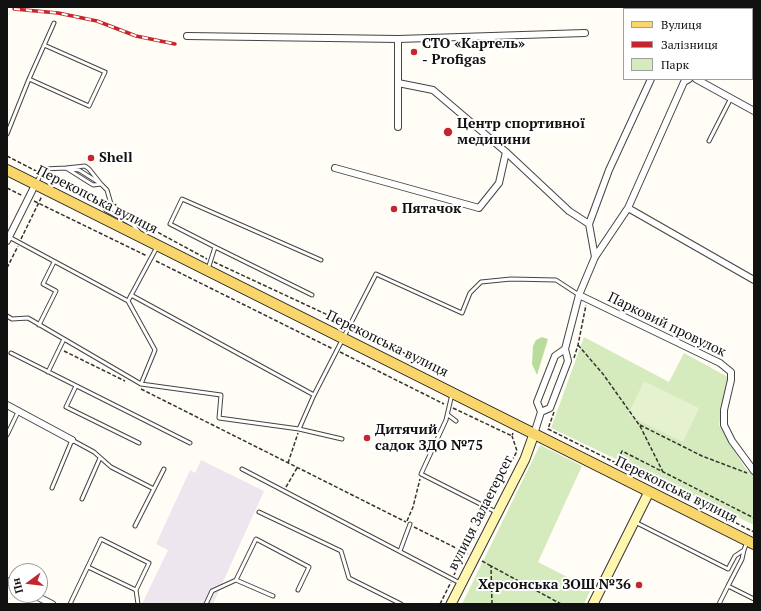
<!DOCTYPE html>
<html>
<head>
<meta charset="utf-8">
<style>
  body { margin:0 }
  #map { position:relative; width:761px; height:611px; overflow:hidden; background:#fffdf5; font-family:"PT Serif",serif }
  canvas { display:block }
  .frame { position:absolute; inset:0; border:8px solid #111; pointer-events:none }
  .legend { position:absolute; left:623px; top:8px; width:130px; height:72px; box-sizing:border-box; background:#fff; border:1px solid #a0a0a0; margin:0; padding:5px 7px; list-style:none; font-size:12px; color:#111 }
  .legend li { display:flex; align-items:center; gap:8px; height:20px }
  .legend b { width:20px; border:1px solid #a0a0a0 }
  .north { position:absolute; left:8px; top:563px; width:40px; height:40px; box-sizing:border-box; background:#fff; border:1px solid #a0a0a0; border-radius:50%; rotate:255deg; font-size:11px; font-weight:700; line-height:16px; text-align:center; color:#111 }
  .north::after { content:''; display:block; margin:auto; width:14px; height:18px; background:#c4262e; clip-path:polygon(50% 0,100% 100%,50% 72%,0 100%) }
</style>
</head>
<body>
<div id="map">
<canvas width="761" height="611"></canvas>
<div class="frame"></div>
<ul class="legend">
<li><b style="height:5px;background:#f9d66b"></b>Вулиця</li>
<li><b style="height:5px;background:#c4262e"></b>Залізниця</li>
<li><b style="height:11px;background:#d5ebbd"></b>Парк</li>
</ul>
<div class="north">Пн</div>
</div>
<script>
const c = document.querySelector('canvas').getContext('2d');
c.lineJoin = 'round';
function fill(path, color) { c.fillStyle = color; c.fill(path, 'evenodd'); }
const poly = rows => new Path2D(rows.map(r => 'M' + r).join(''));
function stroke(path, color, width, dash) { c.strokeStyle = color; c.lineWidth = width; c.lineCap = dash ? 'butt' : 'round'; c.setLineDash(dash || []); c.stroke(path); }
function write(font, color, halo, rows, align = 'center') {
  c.font = font + ' "PT Serif",serif'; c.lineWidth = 4; c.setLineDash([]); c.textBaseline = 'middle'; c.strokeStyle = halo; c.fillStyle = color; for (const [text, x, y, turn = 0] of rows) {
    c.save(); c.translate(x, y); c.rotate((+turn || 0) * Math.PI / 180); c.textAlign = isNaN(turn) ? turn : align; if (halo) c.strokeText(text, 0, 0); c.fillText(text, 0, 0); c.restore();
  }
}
fill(poly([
  [201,460,264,491,213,604,142,604,168,550,156,544,190,470,195,473]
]), '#eee6ef');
fill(poly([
  [584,337,669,382,684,353,728,377,719,425,745,468,754,476,754,525,551,428],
  [540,445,582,466,538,562,591,589,584,604,462,604]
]), '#d5ebbd');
fill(poly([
  [542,337,548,339,537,375,532,364,533,346,536,340]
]), '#b9dc9c');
fill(poly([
  [644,381,699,408,683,442,628,415]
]), '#e6f2cf');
const service = poly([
  [29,79,89,106,105,72,44,45],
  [7,134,29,79,54,23],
  [709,141,731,98],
  [66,168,85,166,89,169,101,184],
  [71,169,79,170,98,182],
  [36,183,44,169,66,168,93,185,101,184,107,190,111,204,106,210,133,225,139,232],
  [9,237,128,301,155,350,141,384],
  [215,247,312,295],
  [208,269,215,247,170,224,182,199,321,260],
  [131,295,314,395],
  [128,301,157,247],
  [7,316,12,319,28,318,141,384,221,395,219,418,299,429,314,395,376,274,462,313,470,293,481,282,511,279,556,280,579,295],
  [39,325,56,291,43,284,54,262],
  [11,353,190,443],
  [48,372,64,339],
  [76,386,66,407,139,443],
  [452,394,446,420,421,474,496,512],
  [448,415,456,421],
  [299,429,342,439],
  [7,435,19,410],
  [242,469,460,583],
  [52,488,72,440,94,452,111,467,154,489],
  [82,499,100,458],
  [259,512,341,551,349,578,401,604],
  [635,522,728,569,735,556,744,550,747,542],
  [135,526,164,469],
  [744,550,742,559,728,586,754,599],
  [400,551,410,524],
  [88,567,136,590,138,604],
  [236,580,273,596],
  [70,604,101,539,149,563,136,590],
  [206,604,212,591,236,580,256,539,309,567,298,590],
  [719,604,728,586]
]);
const minor = poly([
  [667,7,667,9],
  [751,9,752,7],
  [752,27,754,28],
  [187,36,398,39,398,83],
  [398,39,585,33],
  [696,79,754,111],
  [398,127,398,83,433,90,506,152],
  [335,168,479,208,499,183,506,152,569,211,589,224],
  [628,208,754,280],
  [7,241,35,185],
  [595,257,589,224,609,170,651,79],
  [579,295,720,363,731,372,731,380,724,410,724,425,732,441,754,471],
  [7,405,72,440],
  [541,412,550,408,568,361,565,349,579,295,595,257,628,208,684,82,689,79],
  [534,434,541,412,537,402,555,356,565,349],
  [7,581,16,585],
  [34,595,52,604]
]);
const secondary = poly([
  [451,604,525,459,534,434],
  [593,604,649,492]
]);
const primary = poly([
  [7,170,754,544]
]);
stroke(service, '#444', 5);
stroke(minor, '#444', 8);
stroke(secondary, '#333', 11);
stroke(primary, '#222', 12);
stroke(poly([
  [7,156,38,172],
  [45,175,97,201],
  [7,188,23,196],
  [34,201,147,256],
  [115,204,121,212],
  [137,221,207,259],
  [21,239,42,196],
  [156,261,333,349],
  [214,262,345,323],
  [7,268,18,246],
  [354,328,422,362,423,366,431,370],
  [578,345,603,374,640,426,663,472],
  [64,351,125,381],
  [340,352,444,404],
  [574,358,578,345,586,305],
  [141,389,406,522],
  [453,408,512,436,513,433],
  [554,412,548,429,754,532],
  [640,425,702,456,747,473],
  [288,463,298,433],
  [616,465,622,451,754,518],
  [286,487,297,468],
  [490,504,517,451,512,436],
  [407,521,413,507,420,479],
  [414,527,468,554],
  [482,561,491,566],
  [454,575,486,513],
  [440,604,451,582],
  [492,604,491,566,561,604]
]), '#333', 1.5, [4, 2]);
stroke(service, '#fff', 3);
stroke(minor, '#fff', 6);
stroke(secondary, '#fff6b0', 9);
stroke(primary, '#f9d66b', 10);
const rail = poly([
  [14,9,58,13,97,21,136,36,175,44]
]);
stroke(rail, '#c4262e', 3.5);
stroke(rail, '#fff', 2, [6]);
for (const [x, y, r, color] of [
  [414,52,4,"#c4262e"],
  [448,132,5,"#c4262e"],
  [91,158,4,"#c4262e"],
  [394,209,4,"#c4262e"],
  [367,438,4,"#c4262e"],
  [639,585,4,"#c4262e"]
]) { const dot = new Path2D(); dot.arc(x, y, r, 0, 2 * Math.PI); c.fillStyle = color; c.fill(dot); stroke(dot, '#fff', 1.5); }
write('bold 14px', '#111', '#fff', [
  ["СТО «Картель»",422,44],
  ["- Profigas",422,60],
  ["Центр спортивної",457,124],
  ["медицини",457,140],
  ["Shell",99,158],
  ["Пятачок",402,209],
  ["Дитячий",375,430],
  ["садок ЗДО №75",375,446],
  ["Херсонська ЗОШ №36",631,585,"right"]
], 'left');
write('14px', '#111', '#fff', [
  ["Перекопська вулиця",97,200,27],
  ["Парковий провулок",667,325,26],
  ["Перекопська вулиця",387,344,26],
  ["Перекопська вулиця",676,490,26],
  ["вулиця Залаегерсег",481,513,-63]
]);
</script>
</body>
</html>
